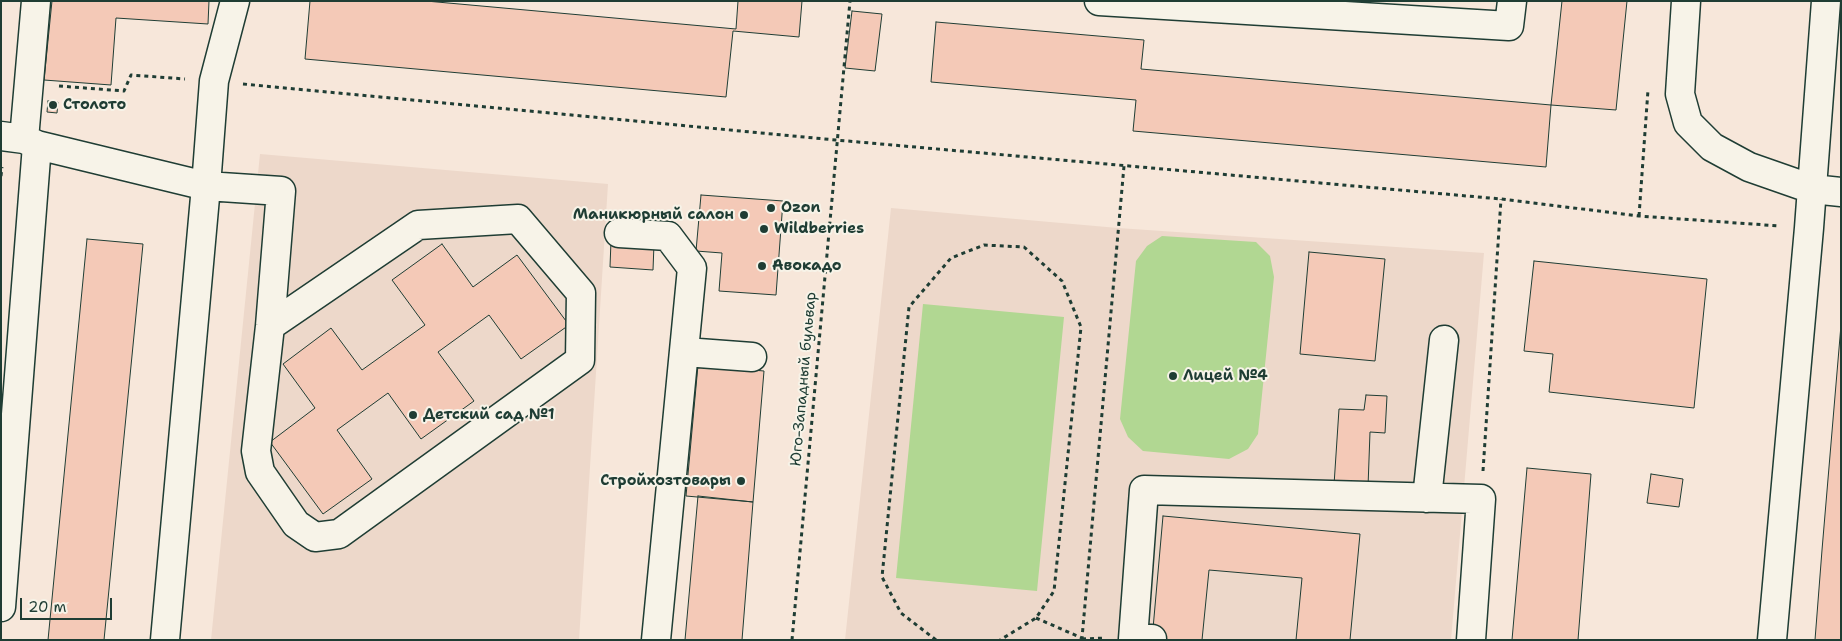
<!DOCTYPE html>
<html>
<head>
<meta charset="utf-8">
<style>
  body { margin:0 }
  #map { position:relative; width:1842px; height:641px; overflow:hidden; background:#f7e7da; font-family:"Shantell Sans",sans-serif }
  canvas { display:block }
  .frame { position:absolute; inset:0; border:2px solid #1f3d34; pointer-events:none }
  .scale { position:absolute; left:20px; top:598px; width:92px; height:22px; box-sizing:border-box; border:2px solid #1f3d34; border-top:0; padding-left:6px; font-size:15px; line-height:18px; white-space:nowrap; color:#1f3d34; -webkit-text-stroke:4px #f7f3e8; paint-order:stroke }
</style>
</head>
<body>
<div id="map">
<canvas width="1842" height="641"></canvas>
<div class="frame"></div>
<div class="scale">20 m</div>
</div>
<script>
const c = document.querySelector('canvas').getContext('2d');
c.lineJoin = 'round';
function fill(path, color) { c.fillStyle = color; c.fill(path, 'evenodd'); }
const poly = rows => new Path2D(rows.map(r => 'M' + r).join(''));
function stroke(path, color, width, dash) { c.strokeStyle = color; c.lineWidth = width; c.lineCap = dash ? 'butt' : 'round'; c.setLineDash(dash || []); c.stroke(path); }
function write(font, color, halo, rows, align = 'center') {
  c.font = font + ' "Shantell Sans",sans-serif'; c.lineWidth = 4; c.setLineDash([]); c.textBaseline = 'middle'; c.strokeStyle = halo; c.fillStyle = color; for (const [text, x, y, turn = 0] of rows) {
    c.save(); c.translate(x, y); c.rotate((+turn || 0) * Math.PI / 180); c.textAlign = isNaN(turn) ? turn : align; if (halo) c.strokeText(text, 0, 0); c.fillText(text, 0, 0); c.restore();
  }
}
fill(poly([
  [260,154,608,184,579,640,211,640],
  [891,208,1118,228,1484,253,1451,640,845,640]
]), '#edd8ca');
fill(poly([
  [1162,236,1256,242,1270,256,1274,277,1258,434,1248,449,1229,459,1143,451,1128,437,1120,419,1136,261,1147,246],
  [923,304,1064,317,1037,591,896,578]
]), '#b1d792');
const building = poly([
  [52,1,209,1,208,24,116,18,111,85,44,80,52,1],
  [310,1,426,1,736,29,738,1,802,1,799,37,733,31,726,97,305,59,310,1],
  [1562,1,1627,1,1616,110,1551,105,1562,1],
  [852,11,882,14,875,71,845,68,852,11],
  [936,22,1144,40,1141,69,1551,105,1546,167,1133,131,1136,100,931,82,936,22],
  [48,101,58,102,57,113,47,112,48,101],
  [701,195,783,201,776,295,719,291,722,253,696,251,701,195],
  [87,239,143,244,104,640,48,640,87,239],
  [611,241,654,244,653,270,610,267,611,241],
  [442,244,473,287,517,255,569,325,521,359,489,315,438,352,474,401,421,439,388,393,337,430,372,479,323,514,270,442,315,408,283,364,331,328,362,370,425,325,392,280,442,244],
  [1309,252,1385,259,1375,361,1300,354,1309,252],
  [1534,261,1707,279,1694,408,1549,392,1553,354,1524,351,1534,261],
  [1841,325,1841,640,1815,640,1822,550,1841,325],
  [698,365,764,371,753,502,686,496,698,365],
  [1366,395,1387,396,1385,433,1370,432,1368,487,1334,485,1339,409,1364,410,1366,395],
  [1527,468,1591,474,1578,640,1512,640,1527,468],
  [1651,474,1683,479,1679,507,1647,503,1651,474],
  [698,496,753,502,742,640,685,640,698,496],
  [1163,516,1360,534,1350,640,1296,640,1302,578,1209,570,1202,640,1152,640,1163,516]
]);
fill(building, '#f4c9b7');
stroke(building, '#1f3d34', 1);
const minor = poly([
  [235,1,214,81,206,186,281,191,270,326,256,451,260,472,296,524,315,537,339,534,580,360,581,293,518,219,418,225,270,326],
  [1099,1,1509,26,1512,1],
  [1686,1,1680,94,1688,123,1712,147,1749,167,1812,189,1841,192],
  [1,136,24,139,37,145,206,186,165,640],
  [24,139,36,1],
  [619,233,668,236,692,268,656,640],
  [685,352,752,357],
  [1427,498,1444,340],
  [1,607,37,145],
  [1152,639,1133,639,1144,490,1481,499,1471,640],
  [1772,640,1809,228,1826,1]
]);
stroke(minor, '#1f3d34', 31);
stroke(poly([
  [243,84,836,140,1501,199,1639,216,1780,226],
  [59,86,124,91,131,75,185,79],
  [1,176,2,167],
  [1639,216,1648,90],
  [1483,471,1501,199],
  [1036,618,1082,638,1124,166],
  [1082,639,1105,638],
  [792,640,850,1],
  [936,640,901,613,882,577,909,307,951,258,984,245,1024,247,1062,281,1081,327,1054,591,1036,618,1000,640]
]), '#1f3d34', 3, [4, 4]);
stroke(minor, '#f7f3e8', 28);
for (const [x, y, r, color] of [
  [53,105,5,"#1f3d34"],
  [771,208,5,"#1f3d34"],
  [744,215,5,"#1f3d34"],
  [764,229,5,"#1f3d34"],
  [762,266,5,"#1f3d34"],
  [1173,376,5,"#1f3d34"],
  [413,415,5,"#1f3d34"],
  [741,481,5,"#1f3d34"]
]) { const dot = new Path2D(); dot.arc(x, y, r, 0, 2 * Math.PI); c.fillStyle = color; c.fill(dot); stroke(dot, '#f7f3e8', 2); }
write('bold 15px', '#1f3d34', '#f7f3e8', [
  ["Столото",63,105],
  ["Ozon",781,208],
  ["Маникюрный салон",734,215,"right"],
  ["Wildberries",774,229],
  ["Авокадо",772,266],
  ["Лицей №4",1183,376],
  ["Детский сад №1",423,415],
  ["Стройхозтовары",731,481,"right"]
], 'left');
write('15px', '#1f3d34', '#f7f3e8', [
  ["Юго-Западный бульвар",804,379,-85]
]);
</script>
</body>
</html>
